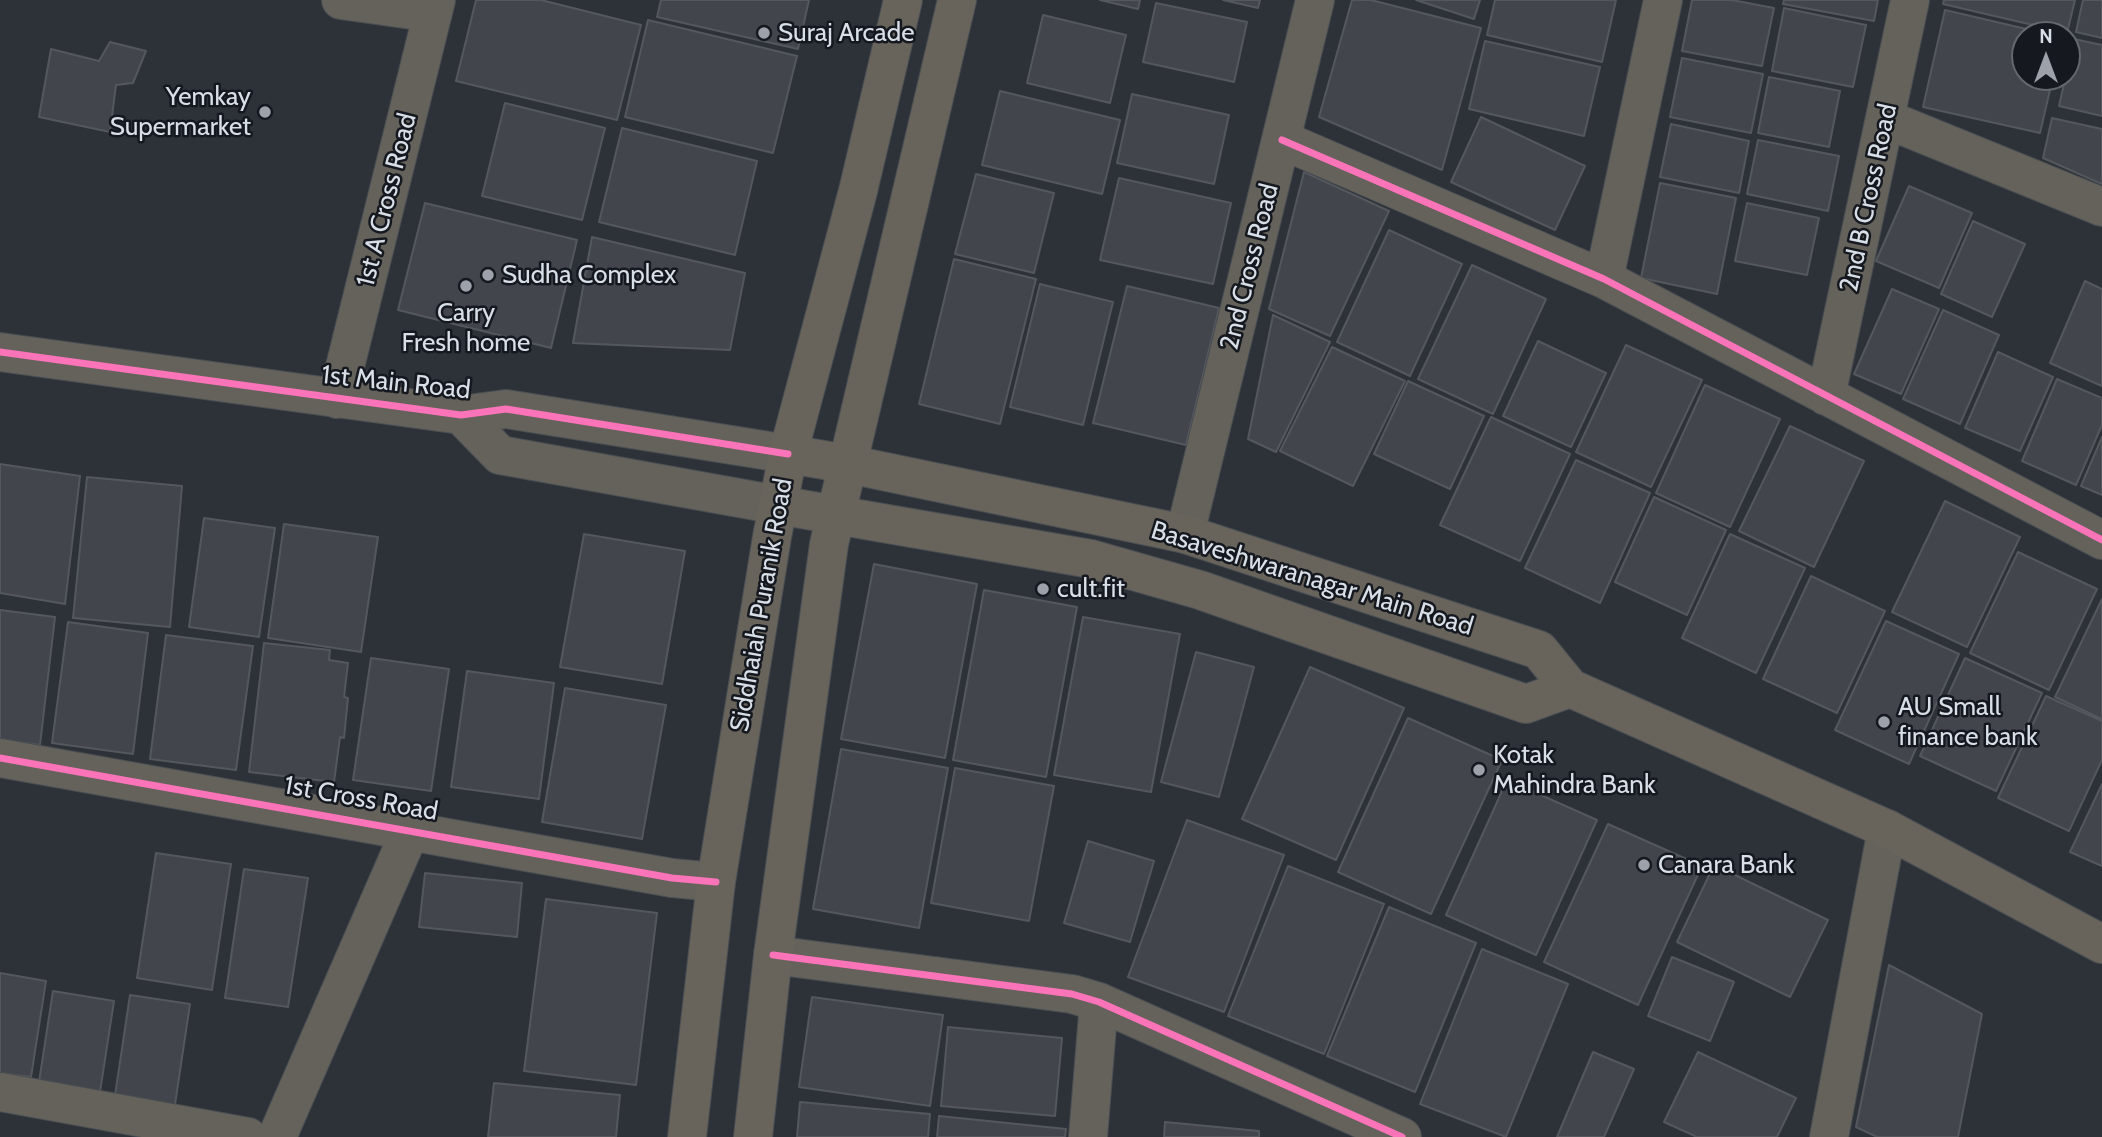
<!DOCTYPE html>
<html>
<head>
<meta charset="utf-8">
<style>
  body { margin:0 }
  #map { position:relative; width:2102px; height:1137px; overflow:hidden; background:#2d3238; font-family:Cabin,sans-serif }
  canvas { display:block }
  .north { position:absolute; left:2011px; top:21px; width:70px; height:70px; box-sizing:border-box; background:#15191f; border:2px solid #63686f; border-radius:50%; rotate:0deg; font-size:19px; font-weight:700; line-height:28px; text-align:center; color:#d9dfe7 }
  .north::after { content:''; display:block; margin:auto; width:24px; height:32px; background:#9da2aa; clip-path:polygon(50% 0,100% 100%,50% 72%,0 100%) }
</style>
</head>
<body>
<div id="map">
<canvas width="2102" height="1137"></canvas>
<div class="north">N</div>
</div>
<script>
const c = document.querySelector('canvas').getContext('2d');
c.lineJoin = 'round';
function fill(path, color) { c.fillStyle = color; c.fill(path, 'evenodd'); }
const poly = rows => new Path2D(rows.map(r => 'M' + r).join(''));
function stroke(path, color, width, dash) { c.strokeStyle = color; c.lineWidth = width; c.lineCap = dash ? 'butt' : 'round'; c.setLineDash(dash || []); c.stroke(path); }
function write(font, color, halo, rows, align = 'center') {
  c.font = font + ' Cabin,sans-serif'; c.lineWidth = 5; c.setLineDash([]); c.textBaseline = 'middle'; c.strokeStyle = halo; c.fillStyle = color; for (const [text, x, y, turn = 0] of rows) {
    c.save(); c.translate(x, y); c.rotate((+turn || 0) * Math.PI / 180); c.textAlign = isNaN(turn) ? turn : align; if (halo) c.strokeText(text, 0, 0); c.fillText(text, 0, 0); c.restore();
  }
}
const building = poly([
  [476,0,541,0,641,25,617,120,456,81,476,0],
  [661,0,809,0,798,49,657,17,661,0],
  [1100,0,1140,0,1138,9,1100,0],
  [1223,0,1260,0,1258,8,1223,0],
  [1352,0,1371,0,1481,28,1442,170,1319,117,1352,0],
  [1416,0,1480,0,1474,19,1416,0],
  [1495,0,1616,0,1602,62,1487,35,1495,0],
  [1692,0,1732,0,1774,8,1762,66,1682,51,1692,0],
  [1784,0,1878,0,1874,21,1783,4,1784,0],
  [1944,0,2075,0,2067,33,1943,4,1944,0],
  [2083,0,2102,0,2102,38,2076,32,2083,0],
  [1156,3,1247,22,1234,82,1143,62,1156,3],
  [1784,8,1866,25,1853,87,1772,71,1784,8],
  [1945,10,2052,35,2025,35,2025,77,2053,77,2040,133,1923,107,1945,10],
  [1043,15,1126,35,1110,103,1027,83,1043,15],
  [648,20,797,56,773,153,625,117,648,20],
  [2074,39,2102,45,2102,116,2059,106,2074,39],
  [1485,41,1600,67,1584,136,1469,109,1485,41],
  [110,42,146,51,133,83,116,85,110,132,39,117,51,49,99,61,110,42],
  [1682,58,1763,74,1751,133,1670,117,1682,58],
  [1769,77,1840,91,1829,147,1758,133,1769,77],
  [1000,91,1120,120,1102,194,982,165,1000,91],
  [1132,94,1229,115,1214,184,1117,163,1132,94],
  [505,103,605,128,582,220,482,196,505,103],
  [1481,117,1585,166,1555,230,1451,182,1481,117],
  [2052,118,2102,129,2102,184,2043,158,2052,118],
  [1671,124,1749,141,1739,193,1660,177,1671,124],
  [622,128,757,161,735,255,599,222,622,128],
  [1758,140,1839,156,1828,211,1747,194,1758,140],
  [1304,172,1389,211,1330,336,1269,309,1304,172],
  [976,174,1054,193,1034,273,955,254,976,174],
  [1119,178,1231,203,1213,284,1100,260,1119,178],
  [1660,183,1736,198,1717,294,1641,278,1660,183],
  [1909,186,1972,213,1939,288,1876,261,1909,186],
  [425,203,577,240,551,348,398,310,425,203],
  [1747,203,1819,218,1807,275,1735,261,1747,203],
  [1973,221,2025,244,1992,317,1941,294,1973,221],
  [1389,230,1462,264,1410,376,1337,342,1389,230],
  [592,237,745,273,730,350,573,343,592,237],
  [954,259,1036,279,1000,424,919,404,954,259],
  [1472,265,1546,299,1493,414,1418,379,1472,265],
  [2085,281,2102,289,2102,386,2050,363,2085,281],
  [1040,284,1113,302,1083,425,1010,407,1040,284],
  [1127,286,1219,308,1186,445,1093,423,1127,286],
  [1892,289,1939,309,1901,394,1854,374,1892,289],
  [1943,310,1999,335,1960,424,1903,399,1943,310],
  [1273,315,1330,342,1276,452,1248,439,1273,315],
  [1538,341,1606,373,1571,447,1503,416,1538,341],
  [1626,345,1702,380,1651,487,1576,452,1626,345],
  [1332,347,1405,381,1353,486,1280,451,1332,347],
  [1998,352,2053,377,2020,451,1965,428,1998,352],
  [2057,379,2102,398,2102,425,2076,485,2022,461,2057,379],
  [1408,381,1484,416,1450,489,1374,454,1408,381],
  [1705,385,1780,419,1730,527,1656,493,1705,385],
  [1491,417,1570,454,1520,561,1440,525,1491,417],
  [1790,426,1864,461,1814,567,1739,531,1790,426],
  [2102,437,2102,495,2081,486,2102,437],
  [1576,460,1650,493,1600,603,1525,568,1576,460],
  [0,464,80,476,65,604,0,593,0,464],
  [87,477,182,486,170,627,73,618,87,477],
  [1654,497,1726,530,1687,615,1615,582,1654,497],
  [1945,501,2020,537,1967,647,1892,612,1945,501],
  [204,518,275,528,259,637,189,627,204,518],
  [284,524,378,537,361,652,268,638,284,524],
  [584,534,685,551,662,684,560,667,584,534],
  [1730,534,1805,568,1756,673,1682,638,1730,534],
  [2018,552,2097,589,2049,690,1970,653,2018,552],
  [874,564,977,584,945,758,841,739,874,564],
  [1811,576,1885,611,1837,713,1763,679,1811,576],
  [984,590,1077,607,1046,777,953,760,984,590],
  [2102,599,2102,719,2055,697,2102,599],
  [0,610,55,617,40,745,0,740,0,610],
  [1083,617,1180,634,1151,792,1054,775,1083,617],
  [1886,621,1959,654,1909,764,1835,730,1886,621],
  [68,622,148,633,133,754,52,743,68,622],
  [166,635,253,646,236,770,150,759,166,635],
  [264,643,330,650,329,660,348,663,344,697,348,698,344,738,340,737,334,782,249,772,264,643],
  [1196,652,1254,667,1219,797,1161,782,1196,652],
  [371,658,449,669,431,791,353,780,371,658],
  [1965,658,2042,693,1996,791,1920,756,1965,658],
  [1310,667,1404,708,1336,860,1242,819,1310,667],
  [467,671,554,683,539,799,451,787,467,671],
  [565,688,666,705,642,839,542,822,565,688],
  [2046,696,2102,721,2102,760,2069,831,1998,798,2046,696],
  [1408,718,1502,760,1431,914,1338,872,1408,718],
  [841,749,948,768,919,928,813,909,841,749],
  [955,768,1054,786,1029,921,931,903,955,768],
  [1507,780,1597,820,1536,955,1446,915,1507,780],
  [2102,784,2102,866,2070,852,2102,784],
  [1187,820,1284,855,1224,1012,1128,977,1187,820],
  [1608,824,1702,866,1638,1005,1544,962,1608,824],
  [1088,841,1154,861,1130,942,1064,923,1088,841],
  [156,853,231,864,212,990,137,978,156,853],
  [1714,865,1828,920,1790,997,1677,942,1714,865],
  [1288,866,1384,904,1324,1054,1228,1016,1288,866],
  [244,869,308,878,288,1007,225,998,244,869],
  [425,873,522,883,517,937,419,927,425,873],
  [546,899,657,913,636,1085,524,1071,546,899],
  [1389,907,1476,943,1415,1092,1327,1056,1389,907],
  [1482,949,1568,984,1506,1137,1420,1104,1482,949],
  [1672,957,1734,982,1710,1041,1648,1016,1672,957],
  [1889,965,1982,1014,1958,1137,1877,1137,1856,1127,1889,965],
  [0,973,46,981,31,1077,0,1073,0,973],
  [53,991,114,1001,100,1092,39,1082,53,991],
  [130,995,190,1004,174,1111,114,1102,130,995],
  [812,997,943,1015,930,1106,799,1087,812,997],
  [948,1027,1062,1038,1055,1116,941,1106,948,1027],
  [1593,1052,1634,1069,1604,1137,1557,1137,1593,1052],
  [1698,1052,1796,1098,1777,1137,1697,1137,1664,1122,1698,1052],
  [494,1083,620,1095,616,1137,488,1137,494,1083],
  [800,1102,930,1114,928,1137,797,1137,800,1102],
  [939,1116,1066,1129,1065,1137,937,1137,939,1116],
  [1165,1122,1259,1131,1259,1137,1164,1137,1165,1122]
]);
fill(building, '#42464c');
stroke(building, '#54585d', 2);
const minor = poly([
  [341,0,433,13],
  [1886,119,2102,207],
  [1282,140,1604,279,2102,540],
  [1604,279,1663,0],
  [1826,396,1910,0],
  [337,399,436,0],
  [1185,534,1315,0],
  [0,758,672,878,716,882],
  [773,955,1072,994,1099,1002,1402,1137],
  [0,1092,248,1137],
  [277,1137,411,829],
  [1088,1137,1099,1002],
  [1829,1137,1887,829]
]);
const tertiary = poly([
  [0,352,461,415,506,409,788,454],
  [461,415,500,455,778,505]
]);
const secondary = poly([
  [788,454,848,464,1185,534,1539,650,1570,688,1887,829,2102,944],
  [778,505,1091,559,1200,590,1526,704,1570,688],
  [687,1137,716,882,772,537,788,454,858,191,903,0],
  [753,1137,773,955,829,544,957,0]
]);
stroke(minor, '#494e53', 40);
stroke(tertiary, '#494e53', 40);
stroke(secondary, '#494e53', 40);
stroke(minor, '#64625b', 38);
stroke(tertiary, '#64625b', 38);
stroke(secondary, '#68645c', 38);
stroke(poly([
  [1282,140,1604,279,2102,540],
  [0,352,461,415,506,409,788,454],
  [0,758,672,878,716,882],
  [773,955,1072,994,1099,1002,1402,1137]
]), '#fb73b8', 7);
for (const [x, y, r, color] of [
  [764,33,7,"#9da2aa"],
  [265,112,7,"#9da2aa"],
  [488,275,7,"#9da2aa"],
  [466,286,7,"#9da2aa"],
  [1043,589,7,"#9da2aa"],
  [1884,722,7,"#9da2aa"],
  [1479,770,7,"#9da2aa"],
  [1644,865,7,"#9da2aa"]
]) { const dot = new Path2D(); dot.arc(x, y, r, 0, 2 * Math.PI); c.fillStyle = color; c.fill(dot); stroke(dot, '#15191f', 2.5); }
write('26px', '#d9dfe7', '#15191f', [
  ["Suraj Arcade",778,33],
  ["Yemkay",251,97,"right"],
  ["Supermarket",251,127,"right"],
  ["Sudha Complex",502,275],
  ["Carry",466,313,"center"],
  ["Fresh home",466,343,"center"],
  ["cult.fit",1057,589],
  ["AU Small",1898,707],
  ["finance bank",1898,737],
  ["Kotak",1493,755],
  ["Mahindra Bank",1493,785],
  ["Canara Bank",1658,865]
], 'left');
write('26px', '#d9dfe7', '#15191f', [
  ["2nd B Cross Road",1869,198,-78],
  ["1st A Cross Road",387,200,-76],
  ["2nd Cross Road",1250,267,-76],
  ["1st Main Road",396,383,6],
  ["Basaveshwaranagar Main Road",1312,579,17],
  ["Siddhaiah Puranik Road",762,605,-80],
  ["1st Cross Road",361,799,10]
]);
</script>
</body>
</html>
